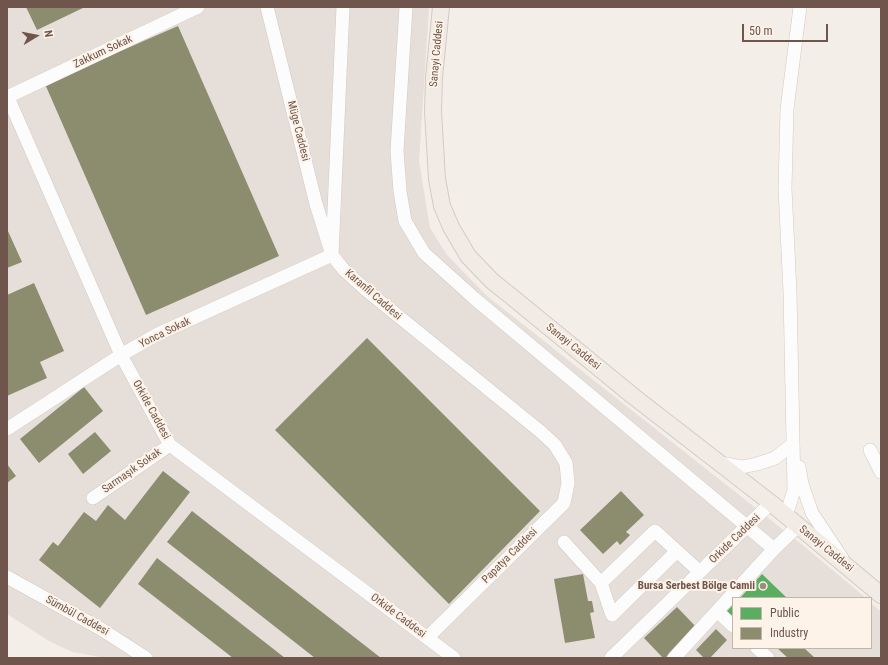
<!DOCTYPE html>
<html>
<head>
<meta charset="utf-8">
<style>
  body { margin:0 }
  #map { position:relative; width:888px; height:665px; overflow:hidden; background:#f4eee8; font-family:"Roboto Condensed",sans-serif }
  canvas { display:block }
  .frame { position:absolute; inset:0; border:8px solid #6f554c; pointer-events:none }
  .legend { position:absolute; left:732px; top:597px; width:140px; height:52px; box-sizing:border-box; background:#fdf3e8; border:1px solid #c4b4aa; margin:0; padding:5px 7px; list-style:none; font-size:12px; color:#6f554c }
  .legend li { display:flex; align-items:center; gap:8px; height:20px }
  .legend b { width:20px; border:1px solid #c4b4aa }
  .north { position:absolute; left:16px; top:16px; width:40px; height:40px; -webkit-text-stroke:3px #fdf3e8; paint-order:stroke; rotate:80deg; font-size:11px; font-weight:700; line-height:16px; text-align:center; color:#6f554c }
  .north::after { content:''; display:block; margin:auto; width:14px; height:18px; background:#6f554c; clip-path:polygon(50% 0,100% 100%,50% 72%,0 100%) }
  .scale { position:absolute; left:742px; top:24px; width:86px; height:18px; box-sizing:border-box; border:2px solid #6f554c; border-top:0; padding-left:5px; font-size:12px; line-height:14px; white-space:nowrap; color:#6f554c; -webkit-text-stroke:3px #fdf3e8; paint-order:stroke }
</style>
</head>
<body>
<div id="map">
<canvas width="888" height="665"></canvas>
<div class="frame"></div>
<ul class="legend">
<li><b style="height:11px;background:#5aae61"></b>Public</li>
<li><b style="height:11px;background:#8c8c6e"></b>Industry</li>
</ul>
<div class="north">N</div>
<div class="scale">50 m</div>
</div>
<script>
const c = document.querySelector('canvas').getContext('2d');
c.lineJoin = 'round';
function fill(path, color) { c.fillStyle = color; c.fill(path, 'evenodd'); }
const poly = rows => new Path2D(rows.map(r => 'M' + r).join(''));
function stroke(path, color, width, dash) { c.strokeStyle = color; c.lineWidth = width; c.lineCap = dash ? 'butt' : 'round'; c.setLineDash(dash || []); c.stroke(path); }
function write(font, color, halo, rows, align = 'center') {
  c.font = font + ' "Roboto Condensed",sans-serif'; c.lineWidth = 4; c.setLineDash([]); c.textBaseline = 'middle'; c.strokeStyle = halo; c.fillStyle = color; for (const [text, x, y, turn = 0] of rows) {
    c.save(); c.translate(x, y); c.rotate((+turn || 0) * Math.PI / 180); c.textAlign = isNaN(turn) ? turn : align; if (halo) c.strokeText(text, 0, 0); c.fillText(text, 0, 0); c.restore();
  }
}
fill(poly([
  [7,7,429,7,419,161,430,228,447,255,487,296,805,547,866,598,733,598,733,648,871,648,871,603,881,612,881,658,106,658,72,652,49,641,7,614]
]), '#e6ded9');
fill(poly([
  [762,574,787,598,740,598],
  [733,605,733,620,725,613]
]), '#5aae61');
fill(poly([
  [26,7,85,7,37,30],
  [178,26,279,256,146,315,45,84],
  [7,229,22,262,7,268],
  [34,283,64,351,40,362,47,378,7,396,7,295],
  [367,338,540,511,449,604,275,430],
  [84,387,103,411,39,463,20,439],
  [95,432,111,451,83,474,68,454],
  [7,464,16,476,7,483],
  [163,471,190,492,100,608,39,560,53,542,58,546,84,512,96,521,108,505,125,520],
  [621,491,644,515,626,532,630,535,620,545,617,541,603,554,580,530],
  [192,511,381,658,315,658,167,542],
  [157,558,285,658,233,658,138,584],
  [583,574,588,601,592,601,594,612,590,613,595,638,565,643,554,579],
  [677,607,697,628,665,658,663,658,644,638],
  [716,629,727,640,710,658,704,658,696,650],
  [777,648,804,648,815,658,788,658]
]), '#8c8c6e');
const minor = poly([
  [343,7,332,255,344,270,365,289,541,432,555,445,566,463,568,483,564,503,427,638],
  [406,7,397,151,400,191,405,221,424,253,474,298,774,549],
  [7,95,121,355,170,445,454,658],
  [7,97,198,7],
  [7,429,121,355,158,334,332,255,316,204,267,7],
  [870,450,881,472],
  [720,463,742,467,757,464,775,458,793,444],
  [799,467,802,484,812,513,842,558],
  [93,498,170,445],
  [786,516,794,490,790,292,785,188,787,109,800,7],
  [564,542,601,583,612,615,677,551],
  [7,577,101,629,146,658],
  [601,583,655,531,700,572],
  [717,611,733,626],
  [757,648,768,658],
  [611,658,771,503],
  [674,658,774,549,798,526]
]);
const major = poly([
  [441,7,434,78,433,112,437,179,442,206,451,227,468,256,492,281,512,297,633,396,771,503,881,595]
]);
stroke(minor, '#d1cac4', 14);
stroke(major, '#d3cac6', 18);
stroke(minor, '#fdfcfc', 13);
stroke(major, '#f0ebe5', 16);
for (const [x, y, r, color] of [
  [763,586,4,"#9e8b83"]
]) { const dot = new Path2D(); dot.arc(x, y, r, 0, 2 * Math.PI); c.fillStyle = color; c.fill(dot); stroke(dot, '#fdf3e8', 1.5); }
write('11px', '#6f554c', '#fdf3e8', [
  ["Zakkum Sokak",103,52,-25],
  ["Sanayi Caddesi",437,54,-85],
  ["Müge Caddesi",298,131,76],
  ["Karanfil Caddesi",373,295,41],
  ["Yonca Sokak",165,333,-26],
  ["Sanayi Caddesi",573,347,39],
  ["Orkide Caddesi",151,410,61],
  ["Sarmaşık Sokak",132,471,-35],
  ["Orkide Caddesi",735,539,-44],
  ["Sanayi Caddesi",826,549,39],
  ["Papatya Caddesi",510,556,-45],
  ["Sümbül Caddesi",77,616,29],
  ["Orkide Caddesi",398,616,37]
]);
write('bold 11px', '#6f554c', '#fdf3e8', [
  ["Bursa Serbest Bölge Camii",755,586]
], 'right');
</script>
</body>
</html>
